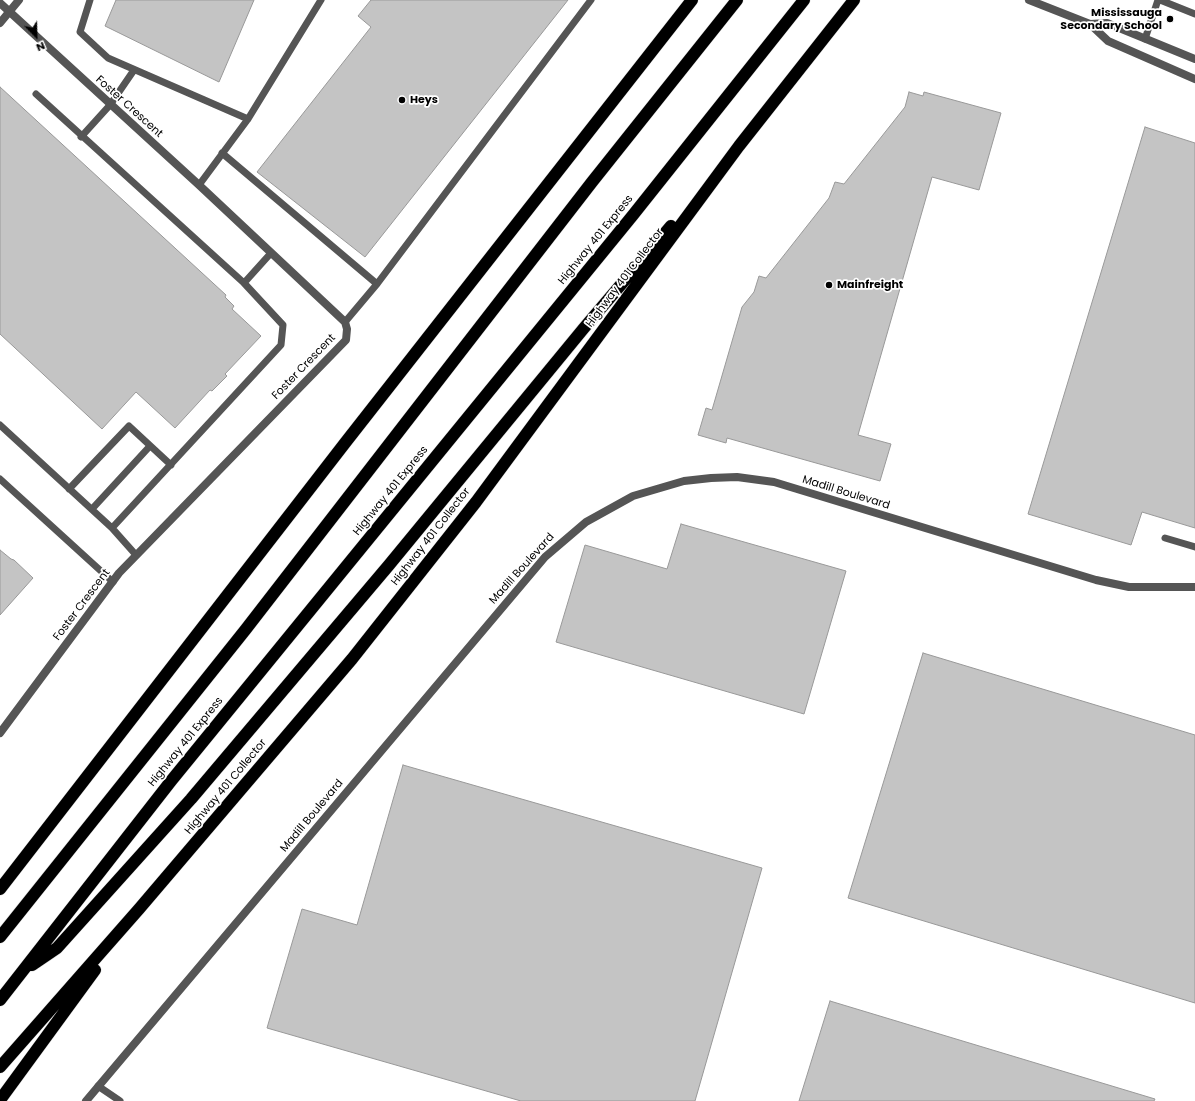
<!DOCTYPE html>
<html>
<head>
<meta charset="utf-8">
<style>
  body { margin:0 }
  #map { position:relative; width:1195px; height:1101px; overflow:hidden; background:#fff; font-family:Poppins,sans-serif }
  canvas { display:block }
  .north { position:absolute; left:16px; top:16px; width:40px; height:40px; -webkit-text-stroke:3px #fff; paint-order:stroke; rotate:157deg; font-size:11px; font-weight:700; line-height:16px; text-align:center; color:#000 }
  .north::after { content:''; display:block; margin:auto; width:14px; height:18px; background:#000; clip-path:polygon(50% 0,100% 100%,50% 72%,0 100%) }
</style>
</head>
<body>
<div id="map">
<canvas width="1195" height="1101"></canvas>
<div class="north">N</div>
</div>
<script>
const c = document.querySelector('canvas').getContext('2d');
c.lineJoin = 'round';
function fill(path, color) { c.fillStyle = color; c.fill(path, 'evenodd'); }
const poly = rows => new Path2D(rows.map(r => 'M' + r).join(''));
function stroke(path, color, width, dash) { c.strokeStyle = color; c.lineWidth = width; c.lineCap = dash ? 'butt' : 'round'; c.setLineDash(dash || []); c.stroke(path); }
function write(font, color, halo, rows, align = 'center') {
  c.font = font + ' Poppins,sans-serif'; c.lineWidth = 3.5; c.setLineDash([]); c.textBaseline = 'middle'; c.strokeStyle = halo; c.fillStyle = color; for (const [text, x, y, turn = 0] of rows) {
    c.save(); c.translate(x, y); c.rotate((+turn || 0) * Math.PI / 180); c.textAlign = isNaN(turn) ? turn : align; if (halo) c.strokeText(text, 0, 0); c.fillText(text, 0, 0); c.restore();
  }
}
const building = poly([
  [116,0,254,0,219,82,105,26,116,0],
  [371,0,568,0,365,257,257,172,371,27,358,16,371,0],
  [0,87,226,295,225,297,234,306,232,309,261,336,225,374,227,376,212,391,210,390,175,428,136,392,102,429,0,334,0,87],
  [909,92,923,96,924,92,1001,113,979,190,932,177,858,435,891,444,880,481,727,438,726,443,698,435,706,408,712,410,742,307,754,292,759,276,766,278,829,198,835,182,844,184,905,107,909,92],
  [1145,127,1195,143,1195,528,1142,512,1131,545,1028,514,1145,127],
  [681,524,846,571,804,714,556,642,585,545,667,569,681,524],
  [0,550,11,559,14,560,33,578,0,615,0,550],
  [923,653,1195,735,1195,1003,848,898,923,653],
  [403,765,762,868,695,1101,521,1101,267,1028,302,909,357,925,403,765],
  [830,1001,1155,1099,1154,1101,799,1101,830,1001]
]);
fill(building, '#c4c4c4');
stroke(building, '#999', 1);
const motorway = poly([
  [0,889,345,443,692,0],
  [0,937,246,629,592,182,737,0],
  [32,965,57,948,191,799,389,565,584,328,671,226],
  [0,1000,171,781,633,215,804,0],
  [0,1067,139,909,352,659,476,502,739,146,854,0],
  [0,1100,95,970]
]);
stroke(motorway, '#dbdbdb', 13);
stroke(poly([
  [90,0,80,32,108,58,248,119],
  [1160,0,1195,14],
  [1145,39,1158,0],
  [36,94,244,283,271,253],
  [81,137,110,105,134,70],
  [222,153,377,284,345,322],
  [199,185,248,119,321,0],
  [377,284,591,0],
  [0,425,112,528],
  [0,479,113,582],
  [69,489,129,426,171,465],
  [92,509,150,446],
  [1165,538,1195,547],
  [136,555,112,528,281,345,283,325,244,283],
  [98,1086,120,1101]
]), '#555', 7);
stroke(poly([
  [0,3,199,185,345,322,347,329,346,340,119,573,0,733],
  [86,1101,545,557,586,522,633,496,684,481,711,478,737,477,774,482,1096,580,1129,587,1195,587]
]), '#555', 8);
stroke(poly([
  [1029,0,1090,24,1108,41,1195,79],
  [0,23,19,0],
  [1090,24,1107,23,1195,59]
]), '#555', 8);
stroke(motorway, '#000', 12);
for (const [x, y, r, color] of [
  [1170,19,4,"#000"],
  [402,100,4,"#000"],
  [829,285,4,"#000"]
]) { const dot = new Path2D(); dot.arc(x, y, r, 0, 2 * Math.PI); c.fillStyle = color; c.fill(dot); stroke(dot, '#fff', 1.5); }
write('bold 11px', '#000', '#fff', [
  ["Mississauga",1162,13,"right"],
  ["Secondary School",1162,26,"right"],
  ["Heys",410,100],
  ["Mainfreight",837,285]
], 'left');
write('11px', '#000', '#fff', [
  ["Foster Crescent",129,107,42],
  ["Highway 401 Express",596,240,-51],
  ["Highway 401 Collector",625,278,-53],
  ["Foster Crescent",304,367,-46],
  ["Highway 401 Express",391,491,-51],
  ["Madill Boulevard",846,493,17],
  ["Highway 401 Collector",431,537,-52],
  ["Madill Boulevard",522,569,-48],
  ["Foster Crescent",82,605,-53],
  ["Highway 401 Express",186,742,-51],
  ["Highway 401 Collector",226,787,-50],
  ["Madill Boulevard",312,816,-50]
]);
</script>
</body>
</html>
